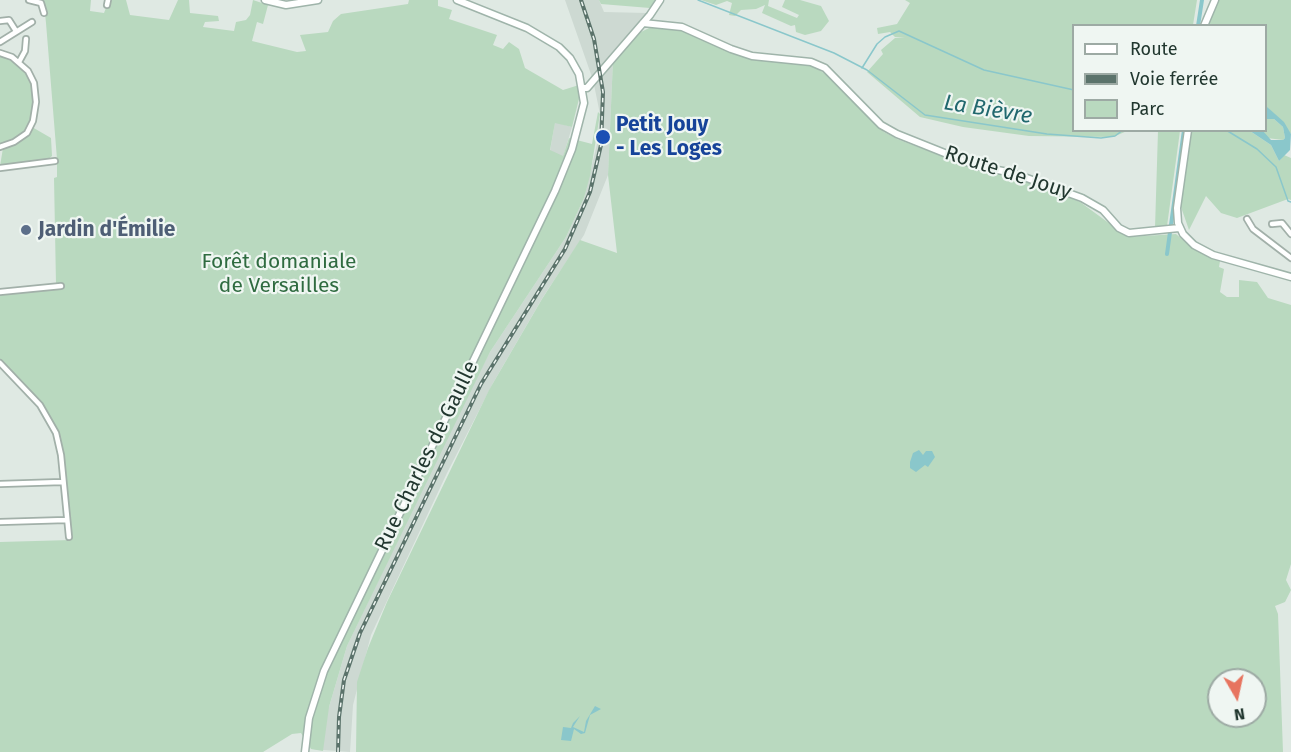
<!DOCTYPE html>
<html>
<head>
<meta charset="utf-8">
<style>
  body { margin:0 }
  #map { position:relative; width:1291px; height:752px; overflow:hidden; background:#dfe9e3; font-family:"Fira Sans",sans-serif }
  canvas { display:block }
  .legend { position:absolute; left:1072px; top:24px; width:195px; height:108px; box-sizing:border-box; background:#eff6f2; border:2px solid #9daaa4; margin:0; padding:8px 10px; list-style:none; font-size:18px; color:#21372f }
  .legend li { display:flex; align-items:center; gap:12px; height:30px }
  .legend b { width:30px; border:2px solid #9daaa4 }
  .north { position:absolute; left:1207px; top:668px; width:60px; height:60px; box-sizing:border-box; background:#eff6f2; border:2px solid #9daaa4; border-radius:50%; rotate:171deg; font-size:16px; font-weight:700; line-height:24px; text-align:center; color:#21372f }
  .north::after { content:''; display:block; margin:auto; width:21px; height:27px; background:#e7745f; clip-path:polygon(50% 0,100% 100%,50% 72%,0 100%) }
</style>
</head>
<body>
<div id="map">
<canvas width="1291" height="752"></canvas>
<ul class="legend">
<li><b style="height:8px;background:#fff"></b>Route</li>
<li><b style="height:8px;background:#5b736b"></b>Voie ferrée</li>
<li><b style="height:16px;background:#b9d9bf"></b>Parc</li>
</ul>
<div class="north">N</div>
</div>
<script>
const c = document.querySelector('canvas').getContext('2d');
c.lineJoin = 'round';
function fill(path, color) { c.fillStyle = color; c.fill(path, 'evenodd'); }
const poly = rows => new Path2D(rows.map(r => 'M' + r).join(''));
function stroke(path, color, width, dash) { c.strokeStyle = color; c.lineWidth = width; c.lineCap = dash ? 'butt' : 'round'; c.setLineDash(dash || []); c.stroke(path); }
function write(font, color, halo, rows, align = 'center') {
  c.font = font + ' "Fira Sans",sans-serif'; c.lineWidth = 4.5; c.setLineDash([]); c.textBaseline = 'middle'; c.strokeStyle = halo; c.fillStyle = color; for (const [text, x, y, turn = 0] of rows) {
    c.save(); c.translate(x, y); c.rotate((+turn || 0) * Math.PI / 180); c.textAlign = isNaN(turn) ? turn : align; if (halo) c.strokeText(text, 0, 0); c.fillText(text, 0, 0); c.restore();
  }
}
fill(poly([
  [565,0,599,0,604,12,647,13,604,64,613,60,608,175,584,235,543,297,493,383,447,473,371,635,353,705,350,752,311,749,313,724,329,707,347,646,457,416,490,352,566,237,584,198,597,144,600,114,593,80],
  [555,122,572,127,563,157,550,151]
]), '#cdd9d2');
fill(poly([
  [40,0,91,0,90,11,104,13,109,0,126,0,130,15,169,20,178,0,189,0,190,13,218,16,219,21,205,22,203,27,234,31,236,22,246,20,250,15,253,0,268,5,263,24,257,22,252,41,297,52,306,51,300,35,328,32,333,21,341,14,408,4,409,0,438,0,438,6,452,10,449,19,497,35,493,45,503,49,509,42,519,49,525,68,563,90,579,85,579,99,572,127,555,123,550,150,563,156,569,138,592,144,598,112,600,114,590,176,584,198,566,237,490,352,347,646,329,707,323,751,311,749,301,733,292,734,263,752,0,752,0,542,71,540,63,451,59,435,41,404,0,359,0,289,56,284,54,178,57,177,57,159,46,23,44,4],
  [599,0,655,0,650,8,601,4],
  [701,0,769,0,768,6,797,18,799,15,782,7,785,0,800,0,821,6,829,21,821,31,805,35,796,32,795,25,791,26,762,13,765,5,756,9,741,10,735,16,729,15,732,3,727,1,716,5],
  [905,0,1197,0,1193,25,1074,26,1074,130,1127,131,1113,137,1029,136,963,127,920,117,867,72,883,54,881,50,895,38,905,38,895,37,890,32,878,34,877,28,897,24,910,3],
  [1219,0,1291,0,1291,134,1266,106,1266,26,1208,26],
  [665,26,685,30,740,55,813,66,836,81,884,132,897,139,973,168,1035,183,1080,202,1128,237,1176,234,1192,248,1220,261,1219,267,1224,269,1220,292,1227,297,1239,297,1239,280,1257,282,1268,298,1291,305,1291,564,1286,580,1291,590,1285,602,1275,606,1278,614,1283,752,356,752,357,682,368,648,387,602,489,390,542,299,580,240,617,253,608,175,613,60,637,34,649,28],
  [1219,680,1255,680,1255,716,1219,716],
  [0,55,23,67,31,81,34,100,33,113,26,131,18,138,0,145],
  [1266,119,1274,119,1283,127,1285,138,1283,140,1267,138,1263,131,1266,130],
  [32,127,51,138,52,156,46,161,0,166,3,148,21,140],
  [1158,131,1180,131,1167,226,1155,228],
  [1191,131,1250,131,1271,145,1279,161,1284,155,1291,158,1291,200,1288,199,1237,218,1221,213,1206,196,1189,230,1181,207]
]), '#b9d9bf');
fill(poly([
  [1266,106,1284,122,1291,134,1290,150,1279,161,1271,145,1250,131,1263,131,1271,140,1283,140,1285,138,1283,127,1274,119,1266,119],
  [919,450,923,455,926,451,932,451,935,457,928,467,925,465,916,472,910,468,910,462,913,453],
  [595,706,601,709,590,715,585,733,581,734,574,729,571,741,561,740,563,727,571,728,573,723,580,716,573,727,584,732,586,721]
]), '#8ac7cb');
stroke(poly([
  [698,0,834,53,867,70,925,115,1047,134,1101,138,1115,136,1123,130],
  [862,68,877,44,885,37,899,31,984,70,1074,90],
  [1226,130,1257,149,1276,167,1288,201,1291,202]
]), '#8ac7cb', 1.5);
stroke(poly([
  [1198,26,1202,0],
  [1167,254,1184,130]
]), '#8ac7cb', 4);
const street = poly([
  [29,0,41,3,44,13],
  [107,5,108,0],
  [0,21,9,20,16,31],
  [0,42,32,22],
  [0,53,12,57,28,71,34,83,36,102,33,121,27,133,14,142,0,147],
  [19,62,25,51,26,39],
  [0,168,55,161],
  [1247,219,1253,229,1291,258],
  [1272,224,1282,223,1291,234],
  [0,292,61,286],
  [0,363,40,405,56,433,61,455,69,537],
  [0,484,62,482],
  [0,522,66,520]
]);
const secondary = poly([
  [265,0,286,5,318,0],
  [643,23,682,27,731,49,752,56,811,62,825,68,881,125,897,134,977,166,1013,173,1082,198,1103,210,1119,228,1129,233,1179,228],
  [1204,26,1215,0],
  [583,88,587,88,650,15,660,0],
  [1188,130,1177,208,1178,223,1183,234,1194,245,1213,255,1291,277],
  [305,752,309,718,324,671,555,191,572,149,584,103,579,74,570,58,559,47,527,28,457,0]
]);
stroke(street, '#a2b0a9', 8);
stroke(secondary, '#9fb4aa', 9);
stroke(street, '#fff', 4.5);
stroke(secondary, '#fff', 6);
const rail = poly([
  [338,752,339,717,344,680,360,633,481,384,565,249,590,192,601,145,603,92,594,39,581,0]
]);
stroke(rail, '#5b736b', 4);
stroke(rail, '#eff6f2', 1.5, [4.5]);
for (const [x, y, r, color] of [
  [603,137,8,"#1a4fb4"],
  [26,230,6,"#5c6f8a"]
]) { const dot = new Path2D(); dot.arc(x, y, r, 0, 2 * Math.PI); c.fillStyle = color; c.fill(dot); stroke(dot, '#eff6f2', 2); }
write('bold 21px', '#164399', '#eff6f2', [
  ["Petit Jouy",616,125],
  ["- Les Loges",616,149]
], 'left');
write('21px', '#21372f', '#eff6f2', [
  ["Route de Jouy",1008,173,18],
  ["Rue Charles de Gaulle",427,456,-64]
]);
write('bold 21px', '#4e5e75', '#eff6f2', [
  ["Jardin d'Émilie",38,230]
], 'left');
write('21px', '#2f6b40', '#eff6f2', [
  ["Forêt domaniale",279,262],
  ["de Versailles",279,286]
]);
write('italic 22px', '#21686e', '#eff6f2', [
  ["La Bièvre",988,110,9]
]);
</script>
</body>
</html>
